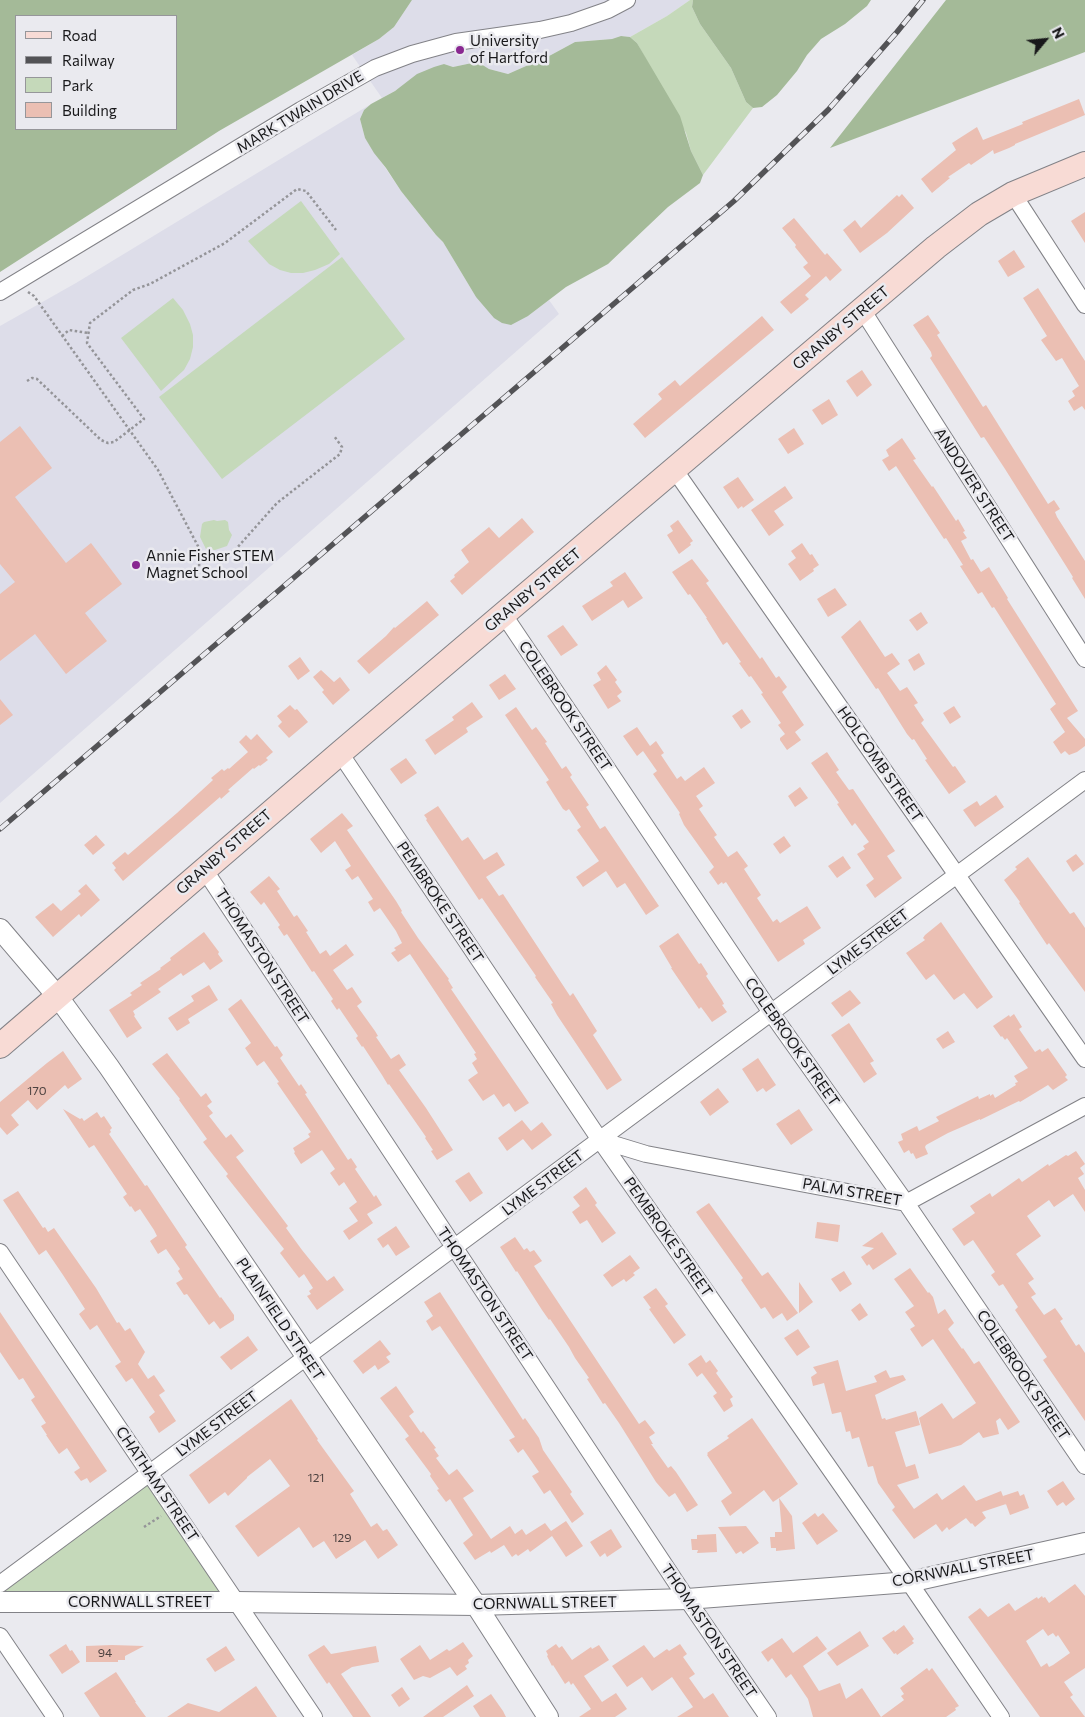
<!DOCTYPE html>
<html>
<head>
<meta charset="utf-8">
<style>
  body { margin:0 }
  #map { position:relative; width:1085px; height:1717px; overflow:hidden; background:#eaeaef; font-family:Commissioner,sans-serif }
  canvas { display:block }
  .legend { position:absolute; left:15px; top:15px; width:162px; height:115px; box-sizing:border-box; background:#eaeaef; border:1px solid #96969a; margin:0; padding:6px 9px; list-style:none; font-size:15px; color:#18181a }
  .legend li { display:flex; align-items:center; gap:10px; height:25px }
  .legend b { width:25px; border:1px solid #96969a }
  .north { position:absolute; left:1020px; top:15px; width:50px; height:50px; -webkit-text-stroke:4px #eaeaef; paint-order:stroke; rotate:62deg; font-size:14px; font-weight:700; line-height:20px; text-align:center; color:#18181a }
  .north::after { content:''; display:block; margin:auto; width:18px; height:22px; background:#18181a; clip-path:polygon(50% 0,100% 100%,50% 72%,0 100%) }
</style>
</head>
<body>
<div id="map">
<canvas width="1085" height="1717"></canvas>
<ul class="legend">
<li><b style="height:6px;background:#f8dbd5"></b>Road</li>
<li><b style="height:6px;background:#535356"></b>Railway</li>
<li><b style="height:14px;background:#c5d9ba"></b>Park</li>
<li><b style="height:14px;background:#ebbfb3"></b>Building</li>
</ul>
<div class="north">N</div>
</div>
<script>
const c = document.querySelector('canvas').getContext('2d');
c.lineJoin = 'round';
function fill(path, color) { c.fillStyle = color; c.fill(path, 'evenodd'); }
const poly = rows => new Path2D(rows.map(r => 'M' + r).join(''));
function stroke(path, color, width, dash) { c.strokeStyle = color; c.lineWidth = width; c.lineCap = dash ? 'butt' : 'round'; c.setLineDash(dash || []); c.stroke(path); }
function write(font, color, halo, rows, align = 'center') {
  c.font = font + ' Commissioner,sans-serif'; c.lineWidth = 5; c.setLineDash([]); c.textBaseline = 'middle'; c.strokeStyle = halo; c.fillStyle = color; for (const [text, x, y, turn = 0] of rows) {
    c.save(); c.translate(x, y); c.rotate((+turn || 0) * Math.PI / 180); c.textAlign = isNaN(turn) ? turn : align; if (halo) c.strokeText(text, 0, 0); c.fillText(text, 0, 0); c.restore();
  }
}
fill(poly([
  [412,0,690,0,667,16,630,37,621,36,612,39,575,42,551,55,508,74,489,69,481,64,472,63,453,67,444,64,382,98,352,55,379,39,394,27],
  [371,104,364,110,360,119,365,138,401,191,436,235,443,242,476,297,528,316,549,300,559,314,0,803,0,326,76,283]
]), '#dddde9');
fill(poly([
  [690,0,693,0,692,7,700,24,731,68,746,102,753,108,703,175,691,151,686,133,637,43,630,37,667,16],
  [301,201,340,254,329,264,315,270,303,273,291,273,280,270,269,264,248,241],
  [342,257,405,339,222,479,159,397],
  [173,298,183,310,190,324,193,335,193,347,190,359,184,370,161,391,121,338],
  [214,520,217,521,225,520,228,522,229,530,232,535,227,546,215,550,206,549,200,537,202,524,204,522],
  [150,1474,236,1602,0,1602,0,1584]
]), '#c5d9ba');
fill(poly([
  [0,0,412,0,394,27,379,39,219,131,0,272],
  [16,16,176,16,176,129,16,129],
  [693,0,871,0,867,6,845,24,821,39,807,55,797,71,777,95,762,107,753,108,746,102,731,68,700,24,692,7],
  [946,0,1085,0,1085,52,830,148],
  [621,36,630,37,637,43,680,116,691,151,703,175,700,183,668,207,608,264,566,287,528,316,511,325,502,323,494,318,476,297,443,242,436,235,401,191,386,168,374,153,365,138,360,119,364,110,371,104,395,91,417,74,434,67,444,64,453,67,472,63,481,64,489,69,508,74,551,55,575,42,612,39]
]), '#a4ba98');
fill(poly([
  [1079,99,1085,115,1015,144,1015,145,1009,148,994,154,993,150,971,165,969,163,948,177,950,178,932,193,921,179,956,150,952,143,977,127,983,140,1023,124,1022,122],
  [902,194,914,208,887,233,860,253,843,230,855,220,861,228,897,195,899,197],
  [1085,212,1085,243,1071,221],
  [794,218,825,255,827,253,842,270,830,281,826,276,805,295,809,299,791,314,780,302,811,276,803,267,808,263,795,247,796,245,782,228],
  [1014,250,1025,267,1008,277,998,261],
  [1038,288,1085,361,1085,410,1082,406,1074,411,1068,401,1075,396,1072,391,1079,386,1062,358,1056,361,1041,340,1047,336,1023,298],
  [928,315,940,333,937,335,953,360,983,407,986,405,1048,504,1054,500,1060,509,1055,512,1057,517,1085,561,1085,599,1072,578,1073,577,1005,469,984,437,981,438,930,358,932,356,931,352,913,325],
  [762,316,774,330,645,438,633,424,662,399,658,394,675,380,680,386],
  [862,370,872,385,857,397,846,381],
  [829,399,838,415,822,425,812,410],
  [20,426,52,468,15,497,66,563,91,543,122,584,85,613,107,641,66,674,35,634,0,661,0,594,15,582,0,564,0,442],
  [794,428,804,444,788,454,778,439],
  [902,438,916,459,913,460,932,487,933,486,956,521,958,519,965,531,963,532,967,538,961,541,971,560,973,559,981,572,989,567,1008,598,1007,599,1078,711,1067,718,1085,739,1085,746,1077,752,1069,755,1065,751,1061,754,1053,742,1065,732,1050,709,1056,704,994,607,992,608,982,592,978,594,960,566,963,565,946,538,944,539,896,466,889,471,882,460,889,456,886,450],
  [738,477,754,500,743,508,742,506,738,509,723,487],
  [785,486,793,498,774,511,784,525,769,536,751,510],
  [522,518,534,532,462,595,450,581,455,577,454,575,469,562,461,550,489,527,499,538],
  [678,520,693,541,690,543,691,545,679,554,667,535,673,531,670,526],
  [802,543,810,555,812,554,819,565,813,569,814,571,800,581,788,564,796,558,791,551],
  [692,559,709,581,706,583,760,659,762,657,776,678,779,676,787,687,782,692,804,725,795,732,801,740,787,750,780,740,780,738,785,734,778,725,781,723,761,694,763,693,751,676,749,677,739,663,741,662,727,642,723,645,706,618,707,618,690,594,688,595,672,572],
  [625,572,643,598,628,608,623,600,592,621,582,606,613,586,610,582],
  [835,588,847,605,828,617,817,599],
  [427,601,439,615,369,674,357,661,386,636,394,627,395,628],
  [921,612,928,623,917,631,909,620],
  [860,620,885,657,892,653,900,664,887,673,900,691,907,687,918,703,914,705,924,720,921,723,953,767,955,766,966,782,949,794,925,760,927,759,914,739,912,740,907,734,878,688,876,689,841,637],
  [563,625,578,645,561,656,547,636],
  [919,653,925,664,914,671,908,660],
  [300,657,310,671,298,680,288,666],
  [606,665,617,680,615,682,622,692,617,696,621,701,608,709,593,685,601,680,597,673],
  [321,670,334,682,340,677,350,690,333,705,322,692,324,690,313,677],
  [505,674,516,689,499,700,489,685],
  [0,699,13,715,0,725],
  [472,702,483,717,466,728,468,732,435,755,425,740,454,720,452,717],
  [290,705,295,710,297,709,308,722,289,738,278,726,282,722,277,716],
  [954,706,961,717,950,724,943,713],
  [516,707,532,730,536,727,547,742,545,743,562,769,566,766,572,775,570,777,589,805,586,807,600,829,605,826,659,906,646,915,625,883,617,888,606,871,583,887,576,877,599,861,577,830,581,827,569,809,566,811,563,809,546,782,549,780,505,715],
  [742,709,751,722,741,729,732,716],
  [637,727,650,746,656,741,664,753,661,755,677,779,681,776,685,781,704,767,715,783,696,796,703,806,699,809,717,835,714,837,728,857,737,851,748,866,744,869,761,895,757,898,773,922,777,919,780,923,807,906,821,928,803,940,805,944,778,962,726,882,723,884,722,882,718,885,709,872,714,867,684,825,679,814,680,813,653,774,657,771,643,751,637,756,623,736],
  [257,734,273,752,266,758,268,760,260,766,259,765,254,769,253,768,228,790,230,791,221,799,220,797,123,881,114,870,116,868,112,863,125,852,128,855,177,813,213,780,211,778,222,769,224,771,228,768,229,769,248,752,239,742,246,735,251,740],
  [827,752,839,770,836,772,849,790,853,789,895,851,887,856,902,878,875,898,866,885,874,879,857,854,865,849,863,846,869,842,855,823,852,826,837,804,839,803,811,763],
  [406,758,417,773,401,784,390,769],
  [800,787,808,798,795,807,788,796],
  [996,795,1004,807,975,827,963,810,977,801,980,806],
  [438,806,462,841,468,837,484,860,497,852,505,865,486,877,499,896,503,894,570,996,573,993,597,1031,593,1035,622,1080,607,1090,557,1015,551,1004,553,1003,535,977,536,976,482,898,479,900,426,820,427,819,424,815],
  [342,813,353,826,347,830,396,901,402,911,401,912,418,938,449,979,448,980,453,988,451,989,529,1103,515,1112,509,1103,503,1107,494,1094,483,1101,468,1080,478,1073,472,1063,477,1059,474,1054,476,1053,410,954,398,962,391,953,396,950,394,948,402,943,396,931,380,908,374,912,368,902,373,899,358,876,352,880,345,870,351,866,335,841,321,853,310,839],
  [96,835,105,845,93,855,84,845],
  [784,836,791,846,780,854,773,844],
  [1076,854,1084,864,1073,872,1066,861],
  [843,856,851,868,837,878,828,866],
  [1028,857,1070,914,1074,912,1085,928,1085,992,1049,943,1047,945,1019,903,1020,902,1004,880,1017,869,1015,867],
  [269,876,280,889,277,891,294,917,297,915,308,931,306,932,320,954,326,950,330,956,346,944,354,955,333,970,347,990,352,987,362,1002,357,1006,375,1031,378,1036,376,1037,391,1059,399,1054,406,1065,399,1070,426,1108,453,1150,437,1160,431,1151,433,1150,425,1138,426,1137,389,1084,388,1085,382,1075,363,1046,362,1047,356,1038,358,1036,339,1008,337,1010,331,1001,333,999,314,971,312,972,287,934,284,936,278,927,280,925,264,902,261,905,250,892],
  [86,884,100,900,81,917,79,914,53,937,35,917,53,903,61,911,81,894,78,891],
  [941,922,993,997,977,1009,964,993,954,1000,934,974,926,980,906,953,925,940,923,938,925,935],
  [204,932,219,952,218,954,223,961,210,970,204,962,183,976,181,973,158,989,161,992,133,1011,135,1015,134,1016,142,1028,127,1038,109,1010,132,995,130,993,142,985,140,983,161,969,160,968,171,960,170,958],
  [678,933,699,964,701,963,708,974,706,976,722,1000,724,1004,722,1005,727,1012,712,1022,701,1007,699,1009,671,968,672,968,659,946],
  [209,985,218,1000,188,1019,190,1023,177,1031,168,1018,194,1001,191,996],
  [850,990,861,1003,842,1017,831,1003],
  [241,999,275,1047,277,1046,283,1055,280,1058,299,1086,301,1084,307,1093,305,1094,348,1160,351,1158,357,1167,355,1169,374,1197,376,1195,382,1205,367,1214,373,1223,349,1240,343,1231,358,1221,349,1208,357,1202,344,1182,339,1186,330,1173,335,1169,322,1150,301,1164,294,1153,295,1152,293,1148,310,1137,308,1134,311,1132,277,1083,279,1082,264,1061,257,1066,245,1048,251,1043,228,1009],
  [1014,1014,1022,1027,1019,1029,1035,1052,1040,1049,1042,1052,1048,1048,1067,1075,1065,1077,1068,1080,1053,1090,1048,1085,1020,1102,1019,1101,980,1120,980,1119,948,1133,926,1145,925,1147,928,1154,916,1159,913,1153,911,1154,909,1150,904,1153,898,1142,903,1140,901,1134,917,1126,919,1131,939,1121,936,1117,978,1096,979,1099,990,1094,990,1096,993,1094,995,1098,1016,1085,1015,1083,1018,1082,1014,1076,1028,1068,1007,1038,1005,1040,1002,1036,1001,1037,993,1026,1009,1015,1010,1017],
  [849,1023,874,1061,870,1063,877,1074,864,1083,831,1035],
  [948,1031,955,1042,943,1049,936,1039],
  [63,1051,82,1079,68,1089,65,1085,37,1110,28,1100,11,1115,19,1125,7,1135,0,1127,0,1102,47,1063],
  [167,1053,201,1097,206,1093,212,1102,207,1106,213,1113,209,1116,226,1138,231,1134,244,1151,236,1157,288,1226,286,1228,302,1250,327,1281,334,1276,344,1290,317,1310,307,1296,311,1294,309,1291,313,1288,304,1274,299,1278,280,1253,284,1249,226,1176,228,1174,203,1142,207,1139,179,1100,180,1099,152,1064],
  [758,1058,776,1085,766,1092,763,1088,757,1092,742,1069],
  [718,1088,729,1102,710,1116,700,1102],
  [63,1109,80,1119,82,1118,84,1121,97,1112,101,1118,104,1116,112,1128,110,1130,111,1132,109,1134,145,1186,147,1185,187,1245,185,1247,220,1298,221,1297,234,1315,234,1320,220,1329,214,1321,209,1325,187,1294,184,1295,176,1283,183,1279,178,1271,180,1269,166,1249,158,1254,150,1241,157,1236,154,1230,140,1209,135,1212,131,1206,130,1207,123,1197,127,1194,94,1145,89,1148],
  [799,1109,813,1130,791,1145,776,1124],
  [522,1120,531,1131,542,1122,552,1135,532,1150,523,1139,507,1151,498,1138],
  [1076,1151,1085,1164,1080,1168,1084,1174,1078,1178,1085,1190,1085,1212,1073,1194,1054,1207,1049,1200,1027,1216,1041,1236,1016,1254,1034,1279,1028,1283,1036,1294,1031,1297,1044,1315,1055,1308,1063,1319,1060,1321,1076,1346,1079,1344,1085,1353,1085,1421,1043,1360,1047,1357,1015,1310,1018,1307,1003,1284,999,1286,991,1275,995,1272,973,1240,964,1246,952,1229,975,1213,970,1206,990,1193,992,1197,1019,1178,1022,1182,1048,1164,1049,1166,1066,1155,1068,1156],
  [469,1172,483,1193,470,1202,455,1181],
  [586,1187,597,1203,595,1205,616,1233,602,1243,587,1220,580,1224,572,1212,580,1206,573,1197],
  [18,1191,43,1228,45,1227,48,1232,54,1228,96,1288,117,1323,119,1322,125,1331,130,1328,145,1352,138,1364,148,1379,154,1375,165,1391,159,1395,176,1421,159,1433,149,1417,155,1412,132,1378,126,1382,115,1366,121,1362,97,1325,90,1330,79,1314,85,1309,63,1275,46,1250,39,1255,3,1200],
  [709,1203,762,1276,768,1272,798,1313,787,1321,782,1313,773,1319,765,1307,761,1309,741,1280,743,1278,696,1212],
  [817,1222,840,1225,838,1242,815,1238],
  [396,1226,410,1247,396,1256,388,1244,383,1248,377,1239],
  [882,1232,897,1254,873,1270,869,1264,867,1266,861,1257,874,1248,862,1246],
  [515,1237,524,1250,527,1248,530,1252,534,1250,542,1261,534,1266,639,1424,645,1420,655,1433,649,1437,653,1444,651,1444,668,1468,671,1466,676,1472,698,1505,687,1512,675,1493,669,1497,656,1482,619,1423,605,1403,603,1404,587,1379,589,1378,575,1358,569,1347,550,1319,549,1320,542,1310,517,1271,516,1272,500,1247],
  [630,1255,640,1268,633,1273,635,1275,626,1282,624,1279,612,1287,603,1275],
  [910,1268,928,1293,929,1292,933,1297,938,1314,945,1309,954,1323,948,1329,962,1349,963,1348,974,1364,979,1361,1020,1422,1008,1430,1000,1418,996,1421,999,1434,983,1438,979,1432,961,1445,929,1454,919,1418,942,1403,953,1419,976,1403,933,1339,922,1347,910,1329,915,1326,905,1312,914,1306,894,1279],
  [844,1271,852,1284,840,1292,831,1279],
  [799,1282,813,1302,799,1313],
  [656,1288,668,1304,665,1306,686,1335,674,1344,649,1309,651,1308,643,1297],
  [440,1292,523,1420,525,1418,539,1438,543,1450,572,1492,570,1494,584,1514,572,1523,550,1490,544,1494,532,1476,539,1472,523,1449,518,1453,509,1440,515,1437,440,1326,432,1331,426,1321,433,1316,424,1302],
  [860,1303,868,1315,859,1321,851,1310],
  [0,1312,107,1471,90,1483,87,1478,81,1481,74,1472,80,1468,67,1448,59,1454,46,1435,47,1435,41,1426,46,1423,31,1400,35,1397,23,1378,19,1380,0,1352],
  [798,1329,810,1347,797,1356,784,1338],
  [248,1336,258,1350,231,1370,220,1357],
  [380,1340,391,1354,386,1357,390,1362,378,1370,375,1365,363,1374,353,1361],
  [701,1355,706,1363,710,1360,718,1371,716,1373,733,1397,730,1399,733,1406,724,1412,713,1396,717,1393,702,1373,697,1377,688,1364],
  [838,1360,846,1391,877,1382,874,1376,886,1370,890,1378,903,1375,906,1380,875,1395,882,1419,885,1418,886,1420,916,1411,920,1425,895,1432,906,1467,915,1464,919,1478,897,1485,914,1509,937,1493,942,1500,964,1485,976,1501,1001,1491,1006,1504,982,1512,986,1518,975,1527,972,1523,971,1524,966,1518,949,1530,947,1527,942,1532,936,1524,914,1539,892,1510,895,1507,878,1483,873,1466,868,1467,859,1437,852,1439,850,1431,846,1432,841,1412,832,1414,824,1383,813,1386,811,1377,817,1373,813,1367],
  [396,1386,414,1412,409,1416,421,1433,423,1431,436,1448,434,1449,439,1456,436,1458,449,1475,457,1469,474,1491,463,1498,491,1539,510,1526,515,1534,522,1529,526,1535,545,1523,551,1531,566,1521,583,1546,566,1557,552,1536,530,1552,528,1549,518,1556,516,1554,512,1557,504,1545,491,1553,490,1551,475,1560,463,1543,473,1535,450,1499,446,1502,437,1490,439,1489,430,1476,431,1474,405,1439,409,1436,380,1398],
  [291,1399,318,1439,317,1440,354,1491,350,1494,371,1527,377,1523,383,1531,387,1529,398,1545,378,1559,365,1540,336,1559,324,1541,313,1548,299,1527,258,1557,235,1526,290,1486,270,1459,247,1477,247,1478,228,1496,225,1492,209,1504,189,1475],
  [752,1418,798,1484,779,1498,792,1516,795,1549,776,1551,776,1548,771,1548,770,1537,775,1537,775,1532,782,1532,779,1498,773,1502,764,1490,730,1516,721,1501,732,1493,707,1455,708,1454,707,1453,729,1438,727,1436],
  [1063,1481,1075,1499,1066,1506,1063,1502,1057,1506,1047,1491],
  [1018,1491,1020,1496,1024,1494,1029,1508,1010,1515,1003,1496],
  [815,1513,818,1517,823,1513,838,1531,817,1545,802,1523],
  [746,1526,759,1543,743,1554,741,1551,736,1554,718,1527],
  [611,1529,622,1547,607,1557,605,1553,600,1557,590,1542],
  [716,1534,717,1552,697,1553,698,1550,692,1550,691,1539,697,1539,697,1535],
  [1075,1584,1085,1596,1085,1668,1064,1682,1073,1695,1070,1697,1085,1717,1040,1717,968,1617,980,1608,988,1617,1009,1603,1015,1611,1037,1597,1038,1599,1042,1596,1043,1598,1045,1597,1049,1603],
  [1043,1629,1048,1636,1053,1633,1056,1637,1058,1635,1070,1653,1053,1665,1049,1667,1047,1663,1041,1667,1026,1641],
  [904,1625,914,1639,912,1641,914,1643,897,1655,896,1653,894,1654,882,1638,894,1630,895,1632],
  [860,1631,869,1646,837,1666,827,1653],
  [817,1636,827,1649,803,1666,819,1691,840,1683,846,1699,862,1688,881,1717,904,1700,901,1696,904,1694,900,1688,927,1668,929,1671,932,1668,959,1706,955,1708,956,1710,946,1717,813,1717,808,1699,793,1677,791,1674,786,1678,772,1658,768,1662,761,1652,782,1638,793,1653],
  [463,1642,473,1656,468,1660,469,1663,465,1666,467,1669,457,1676,450,1667,430,1678,423,1676,414,1680,400,1659,420,1645,430,1660,447,1649,449,1651,451,1650],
  [66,1644,70,1651,72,1650,80,1662,62,1674,49,1655],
  [556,1644,559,1648,562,1646,572,1660,591,1647,592,1649,599,1645,609,1660,584,1676,602,1702,616,1693,627,1709,615,1717,579,1717,591,1709,573,1683,571,1685,569,1681,565,1684,553,1665,552,1666,547,1656,548,1655,546,1651],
  [680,1644,687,1654,683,1657,695,1674,689,1678,704,1699,713,1693,729,1717,677,1717,693,1707,672,1677,652,1691,642,1677,627,1687,612,1666,644,1645,654,1658,667,1649,669,1651],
  [324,1645,331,1654,376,1646,379,1662,352,1667,341,1674,371,1717,353,1717,329,1682,327,1684,310,1659,308,1655],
  [86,1646,112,1645,144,1646,125,1656,125,1660,118,1660,118,1662,86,1662],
  [226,1646,235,1660,215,1672,206,1659],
  [116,1672,136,1702,135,1702,146,1717,100,1717,84,1693],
  [467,1685,474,1696,443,1717,423,1717],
  [256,1686,277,1717,167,1717,188,1703,219,1712],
  [402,1687,410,1699,399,1707,391,1695],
  [491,1694,503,1711,506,1717,480,1717,473,1706]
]), '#ebbfb3');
const minor = poly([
  [1013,194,1085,305],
  [0,292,301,110,375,68,412,54,456,42,540,30,571,23,608,10,627,0],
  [863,311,1085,659],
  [674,469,1085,1059],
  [504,615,772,1014,906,1203,1085,1466],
  [340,753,600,1140,909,1582,1001,1717],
  [204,869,687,1599,768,1717],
  [600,1140,646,1154,906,1203,1085,1106],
  [0,1252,314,1717],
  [0,1584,1085,780],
  [0,1636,55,1717]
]);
const tertiary = poly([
  [0,929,58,997,109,1067,476,1605,548,1717],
  [0,1602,236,1602,476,1605,687,1599,909,1582,1085,1543]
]);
const secondary = poly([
  [0,1046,340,753,936,247,979,214,1013,194,1085,164]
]);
stroke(minor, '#828287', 18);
stroke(tertiary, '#828287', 22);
stroke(secondary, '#828287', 26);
stroke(poly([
  [28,292,34,296,158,470,200,550,199,567,192,574,185,577],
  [62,336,69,330,88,333],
  [27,381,32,378,37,379,101,440,108,443,114,442,144,419,87,343,90,323,133,290,150,284,225,243,297,189,306,191,336,230],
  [201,555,218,556,229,554,236,549,277,503,340,454,342,447,334,436],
  [144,1527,161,1516]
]), '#949498', 2.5, [2.5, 2.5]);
stroke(minor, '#fff', 16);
stroke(tertiary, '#fff', 20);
stroke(secondary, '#f8dbd5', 24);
const rail = poly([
  [0,829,734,201,828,110,897,32,923,0]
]);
stroke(rail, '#535356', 5.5);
stroke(rail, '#eaeaef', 4, [11]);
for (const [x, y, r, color] of [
  [460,50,5,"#892891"],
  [136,565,5,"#892891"]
]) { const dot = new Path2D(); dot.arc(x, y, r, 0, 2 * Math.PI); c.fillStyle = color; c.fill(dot); stroke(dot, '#eaeaef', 2); }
write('12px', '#4d4240', null, [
  ["170",37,1091],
  ["121",316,1478],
  ["129",342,1538],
  ["94",105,1653]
]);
write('15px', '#18181a', '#eaeaef', [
  ["University",470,41],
  ["of Hartford",470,58],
  ["Annie Fisher STEM",146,556],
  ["Magnet School",146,573]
], 'left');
write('15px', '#18181a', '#eaeaef', [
  ["MARK TWAIN DRIVE",300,112,-31],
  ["GRANBY STREET",841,328,-40],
  ["ANDOVER STREET",974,485,57],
  ["GRANBY STREET",533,590,-40],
  ["COLEBROOK STREET",565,706,56],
  ["HOLCOMB STREET",880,764,55],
  ["GRANBY STREET",224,852,-41],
  ["PEMBROKE STREET",440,902,56],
  ["LYME STREET",868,942,-37],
  ["THOMASTON STREET",262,956,57],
  ["COLEBROOK STREET",792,1042,55],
  ["LYME STREET",543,1183,-37],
  ["PALM STREET",852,1192,10],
  ["PEMBROKE STREET",668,1237,55],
  ["THOMASTON STREET",485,1294,56],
  ["PLAINFIELD STREET",280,1319,56],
  ["COLEBROOK STREET",1023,1375,56],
  ["LYME STREET",217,1424,-37],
  ["CHATHAM STREET",157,1484,56],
  ["CORNWALL STREET",963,1568,-11],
  ["CORNWALL STREET",140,1602],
  ["CORNWALL STREET",545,1603,-1],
  ["THOMASTON STREET",709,1631,56]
]);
</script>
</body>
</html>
